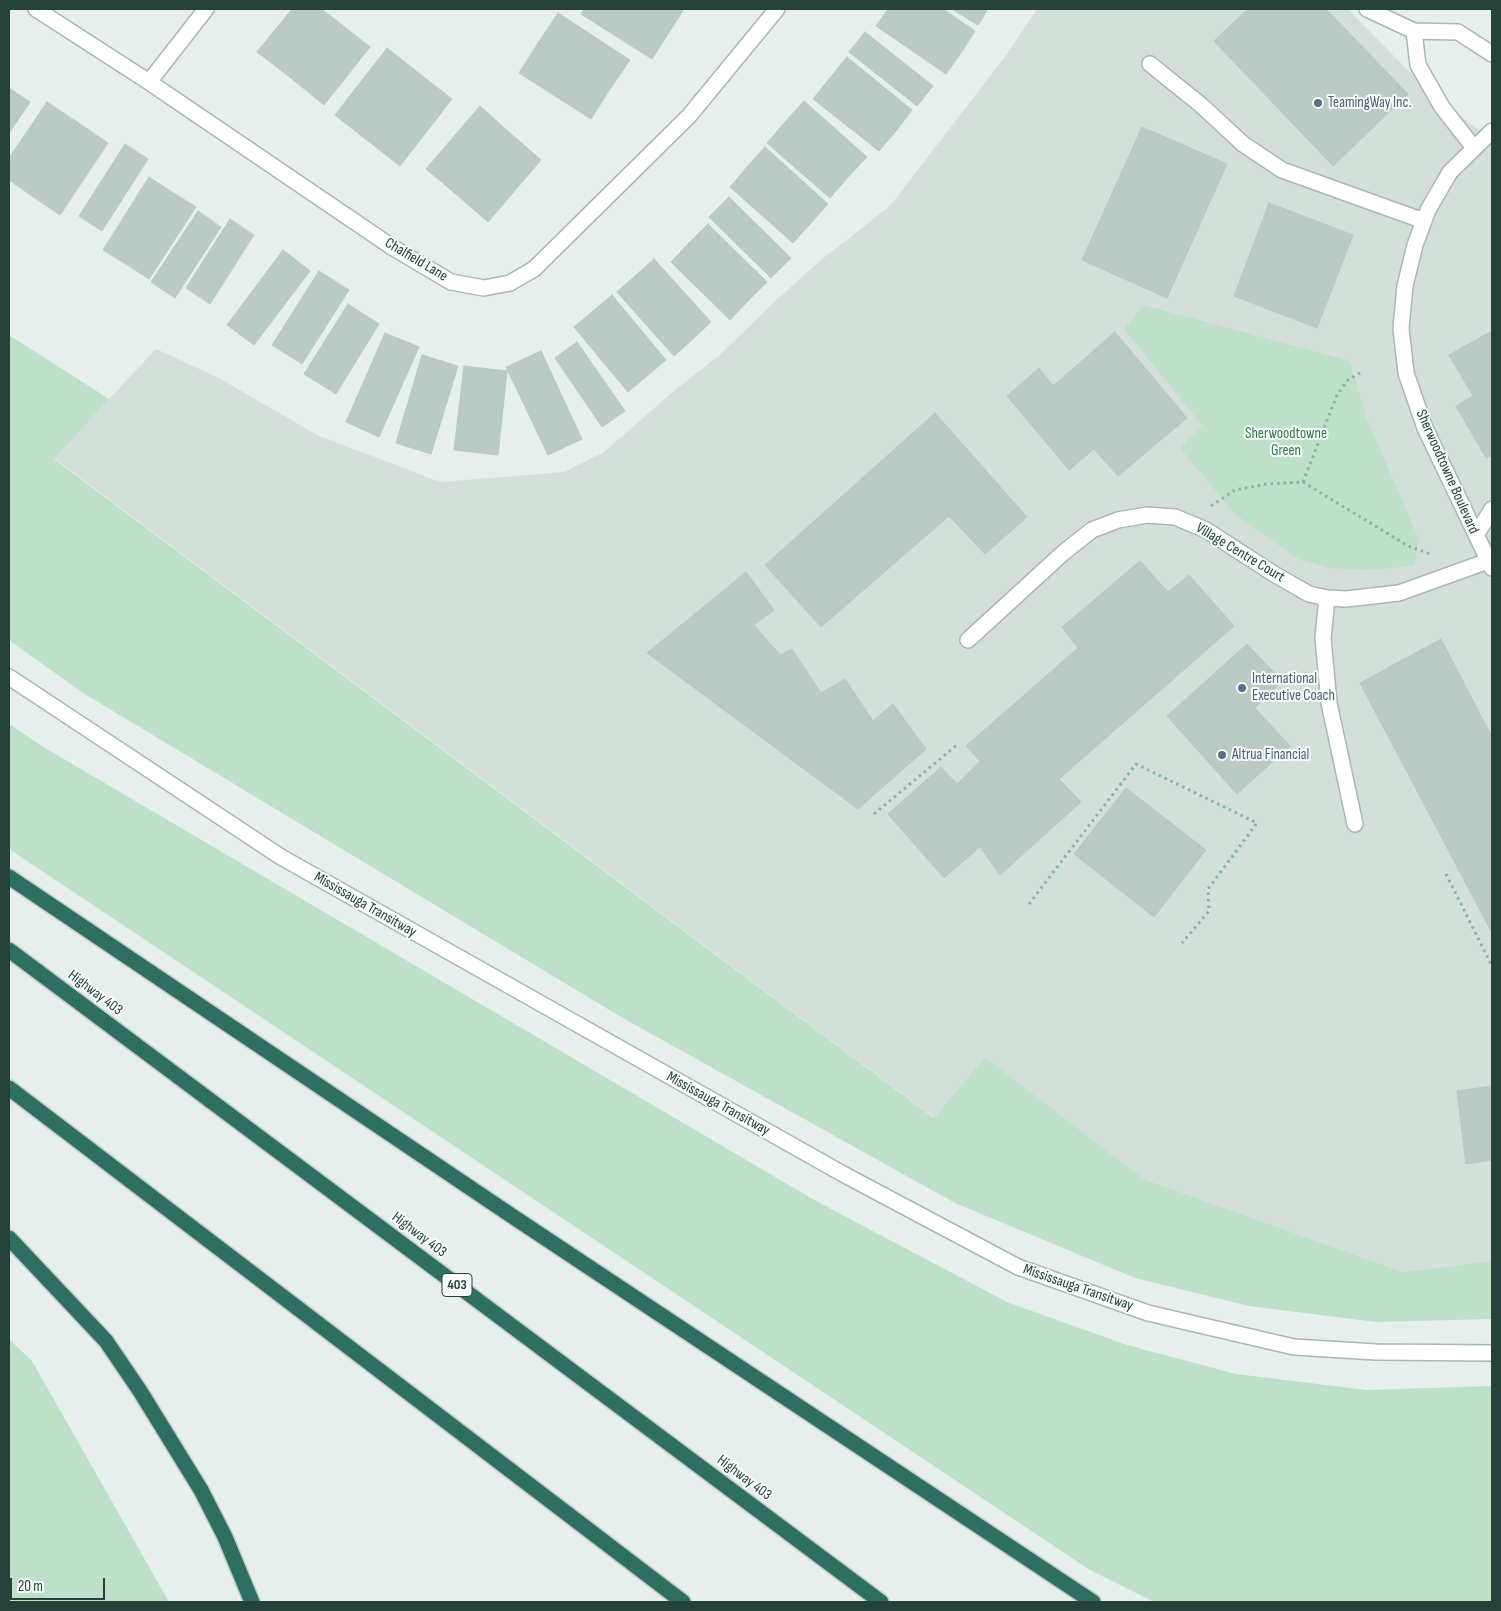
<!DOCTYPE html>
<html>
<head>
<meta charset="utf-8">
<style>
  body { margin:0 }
  #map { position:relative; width:1501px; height:1611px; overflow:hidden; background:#e6efeb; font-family:"Sofia Sans Condensed",sans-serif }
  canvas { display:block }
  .frame { position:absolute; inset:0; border:10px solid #24423a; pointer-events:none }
  .scale { position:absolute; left:10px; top:1578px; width:95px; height:22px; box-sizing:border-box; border:2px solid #24423a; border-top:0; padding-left:6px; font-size:15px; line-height:18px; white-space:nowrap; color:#24423a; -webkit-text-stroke:4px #f7fbf9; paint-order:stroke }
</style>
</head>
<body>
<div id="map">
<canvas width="1501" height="1611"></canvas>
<div class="frame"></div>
<div class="scale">20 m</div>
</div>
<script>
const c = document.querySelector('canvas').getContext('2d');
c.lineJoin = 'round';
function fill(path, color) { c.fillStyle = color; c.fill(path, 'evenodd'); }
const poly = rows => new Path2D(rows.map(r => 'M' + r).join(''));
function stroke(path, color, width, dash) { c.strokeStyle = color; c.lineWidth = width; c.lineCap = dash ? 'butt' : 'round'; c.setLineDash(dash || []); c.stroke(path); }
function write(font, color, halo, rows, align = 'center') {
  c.font = font + ' "Sofia Sans Condensed",sans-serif'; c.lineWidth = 4; c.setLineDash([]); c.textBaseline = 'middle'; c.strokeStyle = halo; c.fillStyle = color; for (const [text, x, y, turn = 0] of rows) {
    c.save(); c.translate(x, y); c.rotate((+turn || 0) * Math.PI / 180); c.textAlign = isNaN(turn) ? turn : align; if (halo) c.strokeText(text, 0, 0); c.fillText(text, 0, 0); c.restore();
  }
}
fill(poly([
  [1037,9,1348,9,1437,100,1492,139,1492,1261,1403,1272,1144,1179,986,1058,935,1118,54,458,156,349,219,378,317,435,440,482,564,472,604,452,675,390,720,355,772,304,821,260,890,206,1007,54]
]), '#d4dfda');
fill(poly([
  [1144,305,1350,361,1366,417,1419,539,1414,566,1367,570,1329,568,1298,559,1236,515,1180,448,1202,425,1124,329],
  [9,335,109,399,54,459,934,1118,985,1057,1144,1179,1403,1272,1492,1261,1492,1319,1376,1322,1249,1306,1135,1278,955,1203,621,1017,83,693,9,640],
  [9,724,45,748,816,1201,1007,1302,1127,1345,1236,1374,1367,1390,1492,1386,1492,1602,1154,1602,1090,1570,9,849],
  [9,1339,32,1361,169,1602,9,1602]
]), '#bfe0c8');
const building = poly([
  [292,9,321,9,337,21,291,78,257,52,292,9],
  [584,9,643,9,672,28,652,59,581,14,584,9],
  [643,9,684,9,672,28,643,9],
  [888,9,897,9,961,53,946,74,876,26,888,9],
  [897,9,943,9,975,31,961,53,897,9],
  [952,9,988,9,978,25,952,9],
  [1248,9,1326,9,1408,94,1333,166,1214,41,1248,9],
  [558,13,630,60,610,89,538,43,558,13],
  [337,21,370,47,324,105,291,78,337,21],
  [865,32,933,86,917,106,849,52,865,32],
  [538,43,610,89,591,119,519,73,538,43],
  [387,48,420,74,368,141,335,115,387,48],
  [847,57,912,110,896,131,830,78,847,57],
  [420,74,452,99,400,166,368,141,420,74],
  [830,78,896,131,879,151,813,99,830,78],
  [9,88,30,102,9,133,9,88],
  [804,101,867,157,848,177,785,122,804,101],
  [47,102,77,122,29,194,9,180,9,158,47,102],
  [480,106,510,133,457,195,426,169,480,106],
  [77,122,108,143,60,215,29,194,77,122],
  [785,122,848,177,830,198,767,143,785,122],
  [1142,127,1227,164,1167,298,1082,260,1142,127],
  [510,133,541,160,488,222,457,195,510,133],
  [125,144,148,159,102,231,79,216,125,144],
  [765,147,828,204,810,224,747,167,765,147],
  [747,167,810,224,793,243,730,187,747,167],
  [149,177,172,192,126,264,103,250,149,177],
  [172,192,196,207,149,279,126,264,172,192],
  [729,197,791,258,771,278,709,217,729,197],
  [1269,203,1353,235,1317,328,1234,296,1269,203],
  [198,211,221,227,175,298,151,282,198,211],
  [230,219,254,235,210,304,186,288,230,219],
  [708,224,767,282,748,301,689,243,708,224],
  [689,243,748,301,730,320,671,262,689,243],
  [283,250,310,271,254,345,227,325,283,250],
  [654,259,711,322,693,339,636,275,654,259],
  [319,271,349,290,302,364,272,345,319,271],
  [636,275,693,339,674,356,617,292,636,275],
  [612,295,666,360,647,376,593,311,612,295],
  [348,304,379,324,336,394,304,374,348,304],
  [593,311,647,376,628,392,574,327,593,311],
  [1492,331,1492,455,1486,458,1456,406,1473,396,1449,355,1492,331],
  [1115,332,1187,418,1118,476,1094,449,1069,470,1007,396,1039,368,1053,386,1115,332],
  [385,333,419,347,379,437,346,422,385,333],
  [577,342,625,411,602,427,555,358,577,342],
  [541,351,582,439,548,455,506,367,541,351],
  [422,355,458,366,431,454,396,443,422,355],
  [464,366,507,371,498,455,454,450,464,366],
  [935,413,1027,517,985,554,949,516,821,627,765,565,935,413],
  [1140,561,1168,592,1189,575,1234,626,1059,779,1081,802,1000,875,980,847,944,878,888,814,941,767,957,784,980,761,966,746,1078,648,1062,627,1140,561],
  [746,572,774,610,754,625,780,655,792,649,821,693,845,679,873,721,893,704,926,749,858,809,647,653,746,572],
  [1441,639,1492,737,1492,933,1360,683,1441,639],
  [1247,644,1282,681,1255,708,1290,746,1237,794,1167,716,1247,644],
  [1126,788,1206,850,1154,917,1074,854,1126,788],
  [1492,1086,1492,1160,1466,1164,1457,1091,1492,1086]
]);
fill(building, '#bbcac4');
stroke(building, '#b8c9c2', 1);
const minor = poly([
  [36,9,149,82,392,247,451,282,484,288,510,283,534,269,689,116,777,9],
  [1367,9,1414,31],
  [1150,64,1201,105,1243,144,1282,170,1424,221],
  [149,82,206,9],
  [1474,148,1442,107,1418,65,1414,31,1458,32,1492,54],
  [1476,535,1492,509],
  [1492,568,1425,428,1406,373,1401,328,1405,286,1415,245,1428,210,1450,172,1492,131],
  [1327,598,1323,638,1329,703,1355,824],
  [968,640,1063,553,1092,530,1118,520,1147,515,1175,517,1206,530,1274,574,1309,594,1327,598,1346,599,1399,593,1488,561],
  [9,677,281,857,843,1174,1018,1267,1148,1313,1294,1347,1376,1352,1492,1353]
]);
const highway = poly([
  [9,877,512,1216,1093,1602],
  [9,950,881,1602],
  [9,1088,683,1602],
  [9,1238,106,1341,140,1391,201,1490,225,1537,252,1602]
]);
stroke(minor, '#a8b8b2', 18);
stroke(highway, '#c2cac8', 18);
stroke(poly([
  [1303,482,1337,395,1348,380,1362,372],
  [1211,506,1235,490,1267,484,1303,482,1408,546,1433,555],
  [874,814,958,744],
  [1446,874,1492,966],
  [1029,904,1136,764,1257,823,1208,889,1209,911,1182,943]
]), '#86b3a5', 3, [2.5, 4]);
stroke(minor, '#fff', 15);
stroke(highway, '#2f6f62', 15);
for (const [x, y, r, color] of [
  [1318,103,5,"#5c6f8a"],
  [1242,688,5,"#5c6f8a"],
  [1222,755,5,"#5c6f8a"]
]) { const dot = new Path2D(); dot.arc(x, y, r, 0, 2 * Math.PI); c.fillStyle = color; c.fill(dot); stroke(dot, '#f7fbf9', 2); }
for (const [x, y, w] of [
  [457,1285,30]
]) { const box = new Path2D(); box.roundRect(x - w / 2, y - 11.5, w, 23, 4); c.fillStyle = '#f7fbf9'; c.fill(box); stroke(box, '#24423a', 1); }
write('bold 14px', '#24423a', null, [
  ["403",457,1285]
]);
write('15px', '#4e5e75', '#f7fbf9', [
  ["TeamingWay Inc.",1328,103],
  ["International",1252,679],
  ["Executive Coach",1252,696],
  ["Altrua Financial",1232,755]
], 'left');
write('15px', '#24423a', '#f7fbf9', [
  ["Chalfield Lane",416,260,31],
  ["Sherwoodtowne Boulevard",1447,472,66],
  ["Village Centre Court",1240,553,31],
  ["Mississauga Transitway",365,905,30],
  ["Highway 403",95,993,37],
  ["Mississauga Transitway",718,1104,29],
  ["Highway 403",419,1235,37],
  ["Mississauga Transitway",1078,1288,19],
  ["Highway 403",744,1478,37]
]);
write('15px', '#2d7a4b', '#f7fbf9', [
  ["Sherwoodtowne",1286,434],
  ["Green",1286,451]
]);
</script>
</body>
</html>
